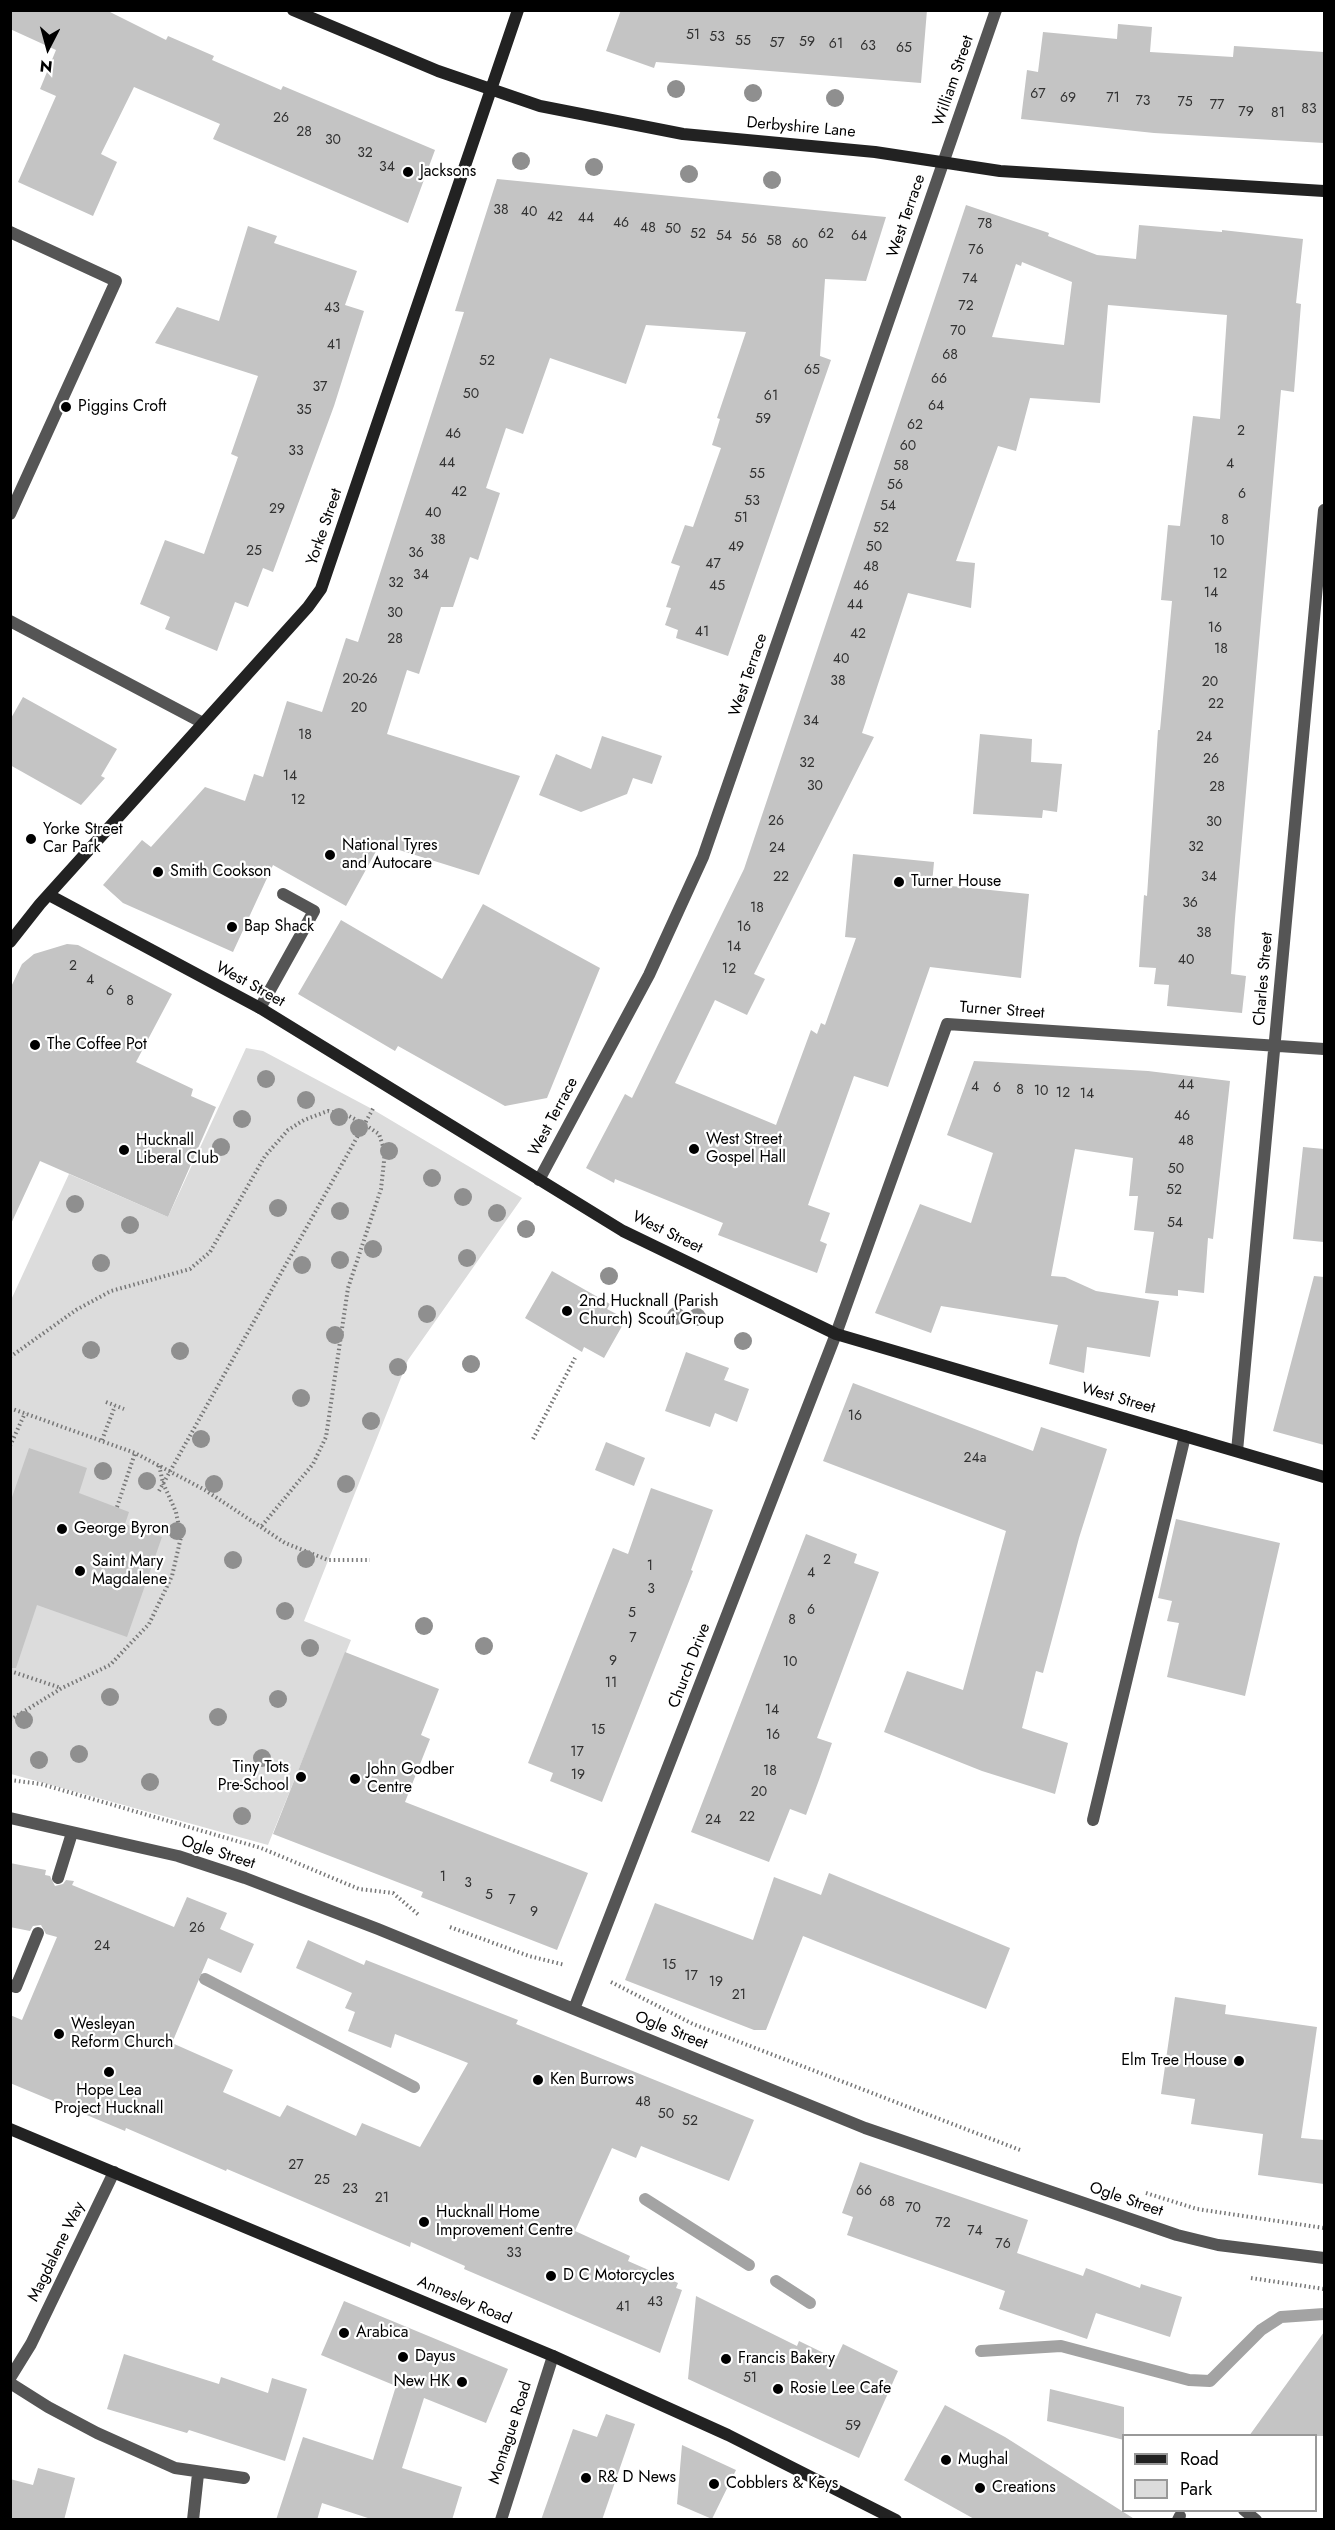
<!DOCTYPE html>
<html>
<head>
<meta charset="utf-8">
<style>
  body { margin:0 }
  #map { position:relative; width:1335px; height:2530px; overflow:hidden; background:#fff; font-family:Jost,sans-serif }
  canvas { display:block }
  .frame { position:absolute; inset:0; border:12px solid #000; pointer-events:none }
  .legend { position:absolute; left:1122px; top:2434px; width:195px; height:78px; box-sizing:border-box; background:#fff; border:2px solid #999; margin:0; padding:8px 10px; list-style:none; font-size:18px; color:#000 }
  .legend li { display:flex; align-items:center; gap:12px; height:30px }
  .legend b { width:30px; border:2px solid #999 }
  .north { position:absolute; left:18px; top:18px; width:60px; height:60px; -webkit-text-stroke:4px #fff; paint-order:stroke; rotate:186deg; font-size:16px; font-weight:700; line-height:24px; text-align:center; color:#000 }
  .north::after { content:''; display:block; margin:auto; width:21px; height:27px; background:#000; clip-path:polygon(50% 0,100% 100%,50% 72%,0 100%) }
</style>
</head>
<body>
<div id="map">
<canvas width="1335" height="2530"></canvas>
<div class="frame"></div>
<ul class="legend">
<li><b style="height:8px;background:#222"></b>Road</li>
<li><b style="height:16px;background:#dcdcdc"></b>Park</li>
</ul>
<div class="north">N</div>
</div>
<script>
const c = document.querySelector('canvas').getContext('2d');
c.lineJoin = 'round';
function fill(path, color) { c.fillStyle = color; c.fill(path, 'evenodd'); }
const poly = rows => new Path2D(rows.map(r => 'M' + r).join(''));
function stroke(path, color, width, dash) { c.strokeStyle = color; c.lineWidth = width; c.lineCap = dash ? 'butt' : 'round'; c.setLineDash(dash || []); c.stroke(path); }
function write(font, color, halo, rows, align = 'center') {
  c.font = font + ' Jost,sans-serif'; c.lineWidth = 4.5; c.setLineDash([]); c.textBaseline = 'middle'; c.strokeStyle = halo; c.fillStyle = color; for (const [text, x, y, turn = 0] of rows) {
    c.save(); c.translate(x, y); c.rotate((+turn || 0) * Math.PI / 180); c.textAlign = isNaN(turn) ? turn : align; if (halo) c.strokeText(text, 0, 0); c.fillText(text, 0, 0); c.restore();
  }
}
fill(poly([
  [246,1048,263,1051,372,1109,522,1198,408,1360,304,1621,351,1640,268,1845,11,1774,11,1300,69,1174,168,1217]
]), '#dcdcdc');
stroke(poly([
  [205,1979,414,2087],
  [645,2199,749,2265],
  [776,2281,810,2303],
  [981,2351,1061,2346,1189,2380,1210,2381,1261,2330,1281,2317,1324,2314]
]), '#a3a3a3', 12);
fill(poly([
  [10,10,106,10,166,40,168,36,214,56,212,60,281,90,283,86,435,150,408,223,213,139,220,124,134,87,101,154,117,162,93,216,18,182,56,96,40,89,56,50,10,29],
  [621,10,927,10,921,83,656,62,654,68,606,51],
  [1118,24,1152,27,1150,52,1233,57,1234,46,1324,52,1324,143,1154,133,1021,119,1027,70,1038,72,1043,32,1117,39],
  [497,179,886,217,866,281,825,279,820,356,831,360,728,656,676,638,678,630,665,625,671,608,666,607,680,566,671,563,685,525,693,527,721,448,712,445,720,419,717,418,746,332,646,325,626,384,550,358,523,434,506,428,486,488,500,493,478,560,470,557,453,607,441,607,419,674,407,670,387,734,520,776,479,875,380,844,346,906,273,865,233,952,123,903,103,885,142,840,151,847,205,787,245,801,254,774,263,777,287,701,322,712,346,638,358,642,375,589,464,312,455,311],
  [966,205,1049,233,1048,236,1097,255,1136,259,1139,225,1222,232,1222,230,1303,239,1296,303,1301,304,1294,392,1281,390,1235,918,1231,974,1246,976,1242,1013,1167,1006,1169,985,1154,984,1156,968,1139,967,1144,895,1147,896,1158,730,1160,730,1172,601,1161,600,1168,525,1180,526,1193,416,1220,419,1227,315,1108,305,1100,403,1030,398,1016,451,998,446,956,561,975,563,971,608,908,593,862,733,874,737,754,974,765,979,747,1015,715,1000,675,1083,776,1125,811,1030,817,1034,821,1023,825,1025,856,938,845,937,853,854,934,862,932,884,1029,894,1021,978,930,967,888,1087,854,1076,808,1205,830,1213,820,1241,827,1244,817,1273,718,1235,723,1223,615,1179,614,1183,586,1168,625,1094,632,1098,744,869],
  [1022,262,1072,282,1064,345,992,337,1016,264,1021,266],
  [248,226,277,236,274,243,357,271,345,305,364,311,334,406,273,572,263,568,248,607,235,602,217,651,165,629,170,617,140,604,165,540,204,554,238,457,231,454,258,376,155,343,177,307,219,321],
  [23,697,117,749,101,776,105,778,81,805,10,765,10,720],
  [980,734,1032,739,1031,762,1062,764,1057,812,1043,810,1042,818,973,814],
  [602,736,662,756,652,784,633,778,627,794,581,812,539,795,556,754,591,769],
  [483,904,600,968,547,1098,505,1106,398,1046,395,1051,298,994,341,920,442,979],
  [67,944,78,945,172,994,136,1062,193,1089,191,1096,216,1107,168,1217,40,1161,10,1226,10,989,22,964,34,954],
  [974,1061,1148,1071,1230,1081,1213,1239,1208,1238,1204,1293,1178,1290,1178,1296,1145,1293,1154,1232,1134,1230,1138,1196,1129,1196,1133,1158,1075,1149,1051,1276,1065,1277,1096,1291,1159,1301,1150,1357,1087,1347,1084,1373,1049,1364,1058,1325,941,1306,931,1333,875,1313,920,1204,971,1223,993,1153,947,1135],
  [1303,1147,1324,1149,1324,1242,1293,1239],
  [552,1271,610,1304,607,1309,626,1319,604,1358,584,1347,582,1352,525,1318],
  [1314,1276,1324,1277,1324,1445,1273,1431],
  [686,1352,729,1368,724,1380,749,1389,737,1422,715,1413,710,1427,665,1411],
  [853,1383,1033,1451,1041,1427,1107,1449,1079,1538,1043,1673,1036,1671,1022,1728,1068,1743,1055,1794,982,1771,884,1732,907,1671,963,1690,1006,1531,823,1461],
  [606,1442,645,1458,634,1486,595,1470],
  [29,1448,87,1468,79,1493,129,1512,125,1524,162,1537,127,1637,37,1605,16,1668,10,1668,10,1503],
  [651,1488,713,1510,691,1570,693,1571,602,1802,550,1781,553,1773,528,1763,613,1548,628,1554],
  [1176,1519,1280,1543,1245,1696,1167,1677,1179,1623,1167,1621,1172,1601,1158,1598],
  [806,1534,857,1554,854,1563,879,1572,817,1738,832,1743,819,1780,806,1815,790,1809,769,1862,691,1832],
  [345,1652,439,1689,421,1735,430,1739,405,1802,588,1873,557,1950,421,1897,423,1892,273,1834],
  [10,1863,46,1870,45,1875,50,1876,55,1886,63,1884,66,1880,74,1881,72,1885,174,1927,187,1897,227,1913,220,1929,254,1944,241,1973,208,1958,172,2043,233,2070,223,2092,280,2117,287,2105,356,2136,362,2123,420,2147,468,2063,395,2034,391,2048,348,2031,355,2012,345,2008,352,1993,296,1968,308,1940,364,1965,366,1960,518,2020,516,2024,754,2120,729,2181,641,2146,636,2158,612,2148,575,2231,630,2256,628,2261,678,2283,676,2288,682,2290,660,2353,464,2269,465,2266,411,2242,410,2247,227,2169,226,2171,126,2128,125,2131,10,2083,10,2015,22,2020,57,1937,46,1934,41,1925,33,1926,30,1931,10,1927],
  [829,1873,1010,1948,986,2009,803,1936,766,2030,754,2030,625,1980,655,1903,753,1940,774,1877,821,1895],
  [1175,1997,1226,2005,1225,2014,1317,2027,1301,2138,1324,2140,1324,2184,1258,2175,1263,2134,1191,2124,1195,2099,1161,2094],
  [860,2162,1028,2220,1017,2253,1083,2276,1086,2268,1140,2288,1141,2284,1182,2297,1170,2337,1096,2313,1087,2339,999,2309,1005,2291,847,2235,853,2217,842,2213],
  [696,2296,797,2346,799,2341,836,2359,843,2344,898,2371,859,2458,688,2379],
  [344,2301,508,2369,486,2423,424,2398,402,2468,462,2487,452,2520,374,2520,322,2503,317,2520,276,2520,303,2437,373,2460,396,2386,321,2355],
  [1324,2332,1324,2436,1249,2436],
  [124,2354,219,2384,221,2377,268,2393,272,2378,307,2389,285,2461,189,2430,187,2433,107,2409],
  [1050,2389,1124,2407,1124,2440,1047,2421],
  [945,2405,1005,2437,1136,2520,976,2520,904,2480],
  [606,2414,635,2424,602,2520,541,2520,573,2429,597,2437],
  [682,2445,736,2470,712,2519,677,2504],
  [38,2468,75,2478,64,2520,10,2520,10,2479,33,2485]
]), '#c4c4c4');
stroke(poly([
  [10,1357,76,1310,111,1291,190,1269,210,1252,265,1156,288,1130,304,1120,328,1111,349,1116,364,1124,379,1134,385,1152,381,1189,348,1288,326,1437,313,1464,260,1528],
  [106,1402,124,1409],
  [10,1408,135,1453,205,1490,285,1543,328,1560,370,1560],
  [533,1439,575,1358],
  [102,1440,115,1406],
  [10,1446,25,1413],
  [159,1491,374,1107],
  [117,1507,135,1453],
  [10,1671,61,1688],
  [10,1720,62,1688,110,1665,149,1624,172,1576,181,1537,176,1512,163,1483,159,1465],
  [10,1780,41,1784,261,1848,359,1889,393,1893,420,1916],
  [450,1927,529,1956,565,1965],
  [611,1982,693,2024,1020,2150],
  [1146,2193,1197,2209,1324,2228],
  [1251,2278,1324,2289]
]), '#777', 4, [1.5, 3]);
stroke(poly([
  [10,232,116,281,10,514],
  [10,621,203,723],
  [260,1008,314,911,283,894],
  [1093,1820,1185,1436],
  [58,1878,72,1833],
  [10,1985,16,1987,38,1933],
  [1244,2510,1256,2520]
]), '#555', 12);
stroke(poly([
  [539,1180,649,975,703,857,996,10],
  [1237,1451,1324,510],
  [10,1818,178,1856,245,1878,378,1929,865,2128,1177,2235,1218,2245,1324,2258],
  [574,2009,836,1334,947,1024,1324,1049],
  [10,2378,31,2344,114,2172],
  [10,2383,48,2407,97,2433,175,2468,244,2478],
  [193,2520,198,2474],
  [501,2520,553,2356],
  [1178,2520,1180,2516]
]), '#555', 12);
stroke(poly([
  [293,10,438,71,540,106,683,134,875,152,1000,171,1324,191],
  [49,895,260,1008,623,1231,836,1334,1324,1477],
  [10,942,40,904,308,607,321,589,518,10],
  [10,2129,553,2356,728,2435,896,2520]
]), '#222', 12);
c.fillStyle = '#8f8f8f';
for (const [x, y] of [
  [676,89],
  [753,93],
  [835,98],
  [521,161],
  [594,167],
  [689,174],
  [772,180],
  [266,1079],
  [306,1100],
  [339,1117],
  [242,1119],
  [359,1128],
  [221,1147],
  [389,1151],
  [432,1178],
  [463,1197],
  [75,1204],
  [278,1208],
  [340,1211],
  [497,1213],
  [130,1225],
  [526,1229],
  [373,1249],
  [467,1258],
  [340,1260],
  [101,1263],
  [302,1265],
  [609,1276],
  [427,1314],
  [676,1316],
  [697,1317],
  [335,1335],
  [743,1341],
  [91,1350],
  [180,1351],
  [471,1364],
  [398,1367],
  [301,1398],
  [371,1421],
  [201,1439],
  [103,1471],
  [147,1481],
  [214,1484],
  [346,1484],
  [177,1531],
  [306,1559],
  [233,1560],
  [285,1611],
  [424,1626],
  [484,1646],
  [310,1648],
  [110,1697],
  [278,1699],
  [218,1717],
  [24,1720],
  [79,1754],
  [262,1758],
  [39,1760],
  [150,1782],
  [242,1816]
]) { c.beginPath(); c.arc(x, y, 9, 0, 2 * Math.PI); c.fill(); }
for (const [x, y, r, color] of [
  [408,172,6,"#000"],
  [66,407,6,"#000"],
  [31,839,6,"#000"],
  [330,855,6,"#000"],
  [158,872,6,"#000"],
  [899,882,6,"#000"],
  [232,927,6,"#000"],
  [35,1045,6,"#000"],
  [694,1149,6,"#000"],
  [124,1150,6,"#000"],
  [567,1311,6,"#000"],
  [62,1529,6,"#000"],
  [80,1571,6,"#000"],
  [301,1777,6,"#000"],
  [355,1779,6,"#000"],
  [59,2034,6,"#000"],
  [1239,2061,6,"#000"],
  [109,2072,6,"#000"],
  [538,2080,6,"#000"],
  [424,2222,6,"#000"],
  [551,2276,6,"#000"],
  [344,2333,6,"#000"],
  [403,2357,6,"#000"],
  [726,2359,6,"#000"],
  [462,2382,6,"#000"],
  [778,2389,6,"#000"],
  [946,2460,6,"#000"],
  [586,2478,6,"#000"],
  [714,2484,6,"#000"],
  [980,2488,6,"#000"]
]) { const dot = new Path2D(); dot.arc(x, y, r, 0, 2 * Math.PI); c.fillStyle = color; c.fill(dot); stroke(dot, '#fff', 2); }
write('14px', '#313131', null, [
  ["51",693,36],
  ["53",717,38],
  ["55",743,42],
  ["59",807,43],
  ["57",777,44],
  ["61",836,45],
  ["63",868,47],
  ["65",904,49],
  ["67",1038,95],
  ["69",1068,99],
  ["71",1113,99],
  ["73",1143,102],
  ["75",1185,103],
  ["77",1217,106],
  ["83",1309,110],
  ["79",1246,113],
  ["81",1278,114],
  ["26",281,119],
  ["28",304,133],
  ["30",333,141],
  ["32",365,154],
  ["34",387,168],
  ["38",501,211],
  ["40",529,213],
  ["42",555,218],
  ["44",586,219],
  ["46",621,224],
  ["78",985,225],
  ["48",648,229],
  ["50",673,230],
  ["52",698,235],
  ["62",826,235],
  ["54",724,237],
  ["64",859,237],
  ["56",749,240],
  ["58",774,242],
  ["60",800,245],
  ["76",976,251],
  ["74",970,280],
  ["72",966,307],
  ["43",332,309],
  ["70",958,332],
  ["41",334,346],
  ["68",950,356],
  ["52",487,362],
  ["65",812,371],
  ["66",939,380],
  ["37",320,388],
  ["50",471,395],
  ["61",771,397],
  ["64",936,407],
  ["35",304,411],
  ["59",763,420],
  ["62",915,426],
  ["2",1241,432],
  ["46",453,435],
  ["60",908,447],
  ["33",296,452],
  ["44",447,464],
  ["4",1230,465],
  ["58",901,467],
  ["55",757,475],
  ["56",895,486],
  ["42",459,493],
  ["6",1242,495],
  ["53",752,502],
  ["54",888,507],
  ["29",277,510],
  ["40",433,514],
  ["51",741,519],
  ["8",1225,521],
  ["52",881,529],
  ["38",438,541],
  ["10",1217,542],
  ["49",736,548],
  ["50",874,548],
  ["25",254,552],
  ["36",416,554],
  ["47",713,565],
  ["48",871,568],
  ["12",1220,575],
  ["34",421,576],
  ["32",396,584],
  ["45",717,587],
  ["46",861,587],
  ["14",1211,594],
  ["44",855,606],
  ["30",395,614],
  ["16",1215,629],
  ["41",702,633],
  ["42",858,635],
  ["28",395,640],
  ["18",1221,650],
  ["40",841,660],
  ["20-26",360,680],
  ["38",838,682],
  ["20",1210,683],
  ["22",1216,705],
  ["20",359,709],
  ["34",811,722],
  ["18",305,736],
  ["24",1204,738],
  ["26",1211,760],
  ["32",807,764],
  ["14",290,777],
  ["30",815,787],
  ["28",1217,788],
  ["12",298,801],
  ["26",776,822],
  ["30",1214,823],
  ["32",1196,848],
  ["24",777,849],
  ["22",781,878],
  ["34",1209,878],
  ["36",1190,904],
  ["18",757,909],
  ["16",744,928],
  ["38",1204,934],
  ["14",734,948],
  ["40",1186,961],
  ["2",73,967],
  ["12",729,970],
  ["4",90,981],
  ["6",110,992],
  ["8",130,1002],
  ["44",1186,1086],
  ["4",975,1088],
  ["6",997,1089],
  ["8",1020,1091],
  ["10",1041,1092],
  ["12",1063,1094],
  ["14",1087,1095],
  ["46",1182,1117],
  ["48",1186,1142],
  ["50",1176,1170],
  ["52",1174,1191],
  ["54",1175,1224],
  ["16",855,1417],
  ["24a",975,1459],
  ["2",827,1561],
  ["1",650,1567],
  ["4",811,1574],
  ["3",651,1590],
  ["6",811,1611],
  ["5",632,1614],
  ["8",792,1621],
  ["7",633,1639],
  ["9",613,1662],
  ["10",790,1663],
  ["11",611,1684],
  ["14",772,1711],
  ["15",598,1731],
  ["16",773,1736],
  ["17",577,1753],
  ["18",770,1772],
  ["19",578,1776],
  ["20",759,1793],
  ["22",747,1818],
  ["24",713,1821],
  ["1",443,1878],
  ["3",468,1884],
  ["5",489,1896],
  ["7",512,1901],
  ["9",534,1913],
  ["26",197,1929],
  ["24",102,1947],
  ["15",669,1966],
  ["17",691,1977],
  ["19",716,1983],
  ["21",739,1996],
  ["48",643,2103],
  ["50",666,2115],
  ["52",690,2122],
  ["27",296,2166],
  ["25",322,2181],
  ["23",350,2190],
  ["66",864,2192],
  ["21",382,2199],
  ["68",887,2203],
  ["70",913,2209],
  ["72",943,2224],
  ["74",975,2232],
  ["76",1003,2245],
  ["33",514,2254],
  ["43",655,2303],
  ["41",623,2308],
  ["51",750,2379],
  ["59",853,2427]
]);
write('16px', '#000', '#fff', [
  ["William Street",954,81,-71],
  ["Derbyshire Lane",801,128,5],
  ["West Terrace",907,216,-71],
  ["Yorke Street",325,527,-71],
  ["West Terrace",749,675,-71],
  ["Charles Street",1264,979,-85],
  ["West Street",250,985,29],
  ["Turner Street",1002,1011,4],
  ["West Terrace",554,1117,-62],
  ["West Street",667,1233,26],
  ["West Street",1118,1399,16],
  ["Church Drive",690,1666,-69],
  ["Ogle Street",218,1853,18],
  ["Ogle Street",671,2031,22],
  ["Ogle Street",1126,2200,19],
  ["Magdalene Way",57,2252,-64],
  ["Annesley Road",464,2301,23],
  ["Montague Road",511,2433,-72]
]);
write('16px', '#000', '#fff', [
  ["Jacksons",420,172],
  ["Piggins Croft",78,407],
  ["Yorke Street",43,830],
  ["Car Park",43,848],
  ["National Tyres",342,846],
  ["and Autocare",342,864],
  ["Smith Cookson",170,872],
  ["Turner House",911,882],
  ["Bap Shack",244,927],
  ["The Coffee Pot",47,1045],
  ["West Street",706,1140],
  ["Gospel Hall",706,1158],
  ["Hucknall",136,1141],
  ["Liberal Club",136,1159],
  ["2nd Hucknall (Parish",579,1302],
  ["Church) Scout Group",579,1320],
  ["George Byron",74,1529],
  ["Saint Mary",92,1562],
  ["Magdalene",92,1580],
  ["Tiny Tots",289,1768,"right"],
  ["Pre-School",289,1786,"right"],
  ["John Godber",367,1770],
  ["Centre",367,1788],
  ["Wesleyan",71,2025],
  ["Reform Church",71,2043],
  ["Elm Tree House",1227,2061,"right"],
  ["Ken Burrows",550,2080],
  ["Hope Lea",109,2091,"center"],
  ["Project Hucknall",109,2109,"center"],
  ["Hucknall Home",436,2213],
  ["Improvement Centre",436,2231],
  ["D C Motorcycles",563,2276],
  ["Arabica",356,2333],
  ["Dayus",415,2357],
  ["Francis Bakery",738,2359],
  ["New HK",450,2382,"right"],
  ["Rosie Lee Cafe",790,2389],
  ["Mughal",958,2460],
  ["R& D News",598,2478],
  ["Cobblers & Keys",726,2484],
  ["Creations",992,2488]
], 'left');
</script>
</body>
</html>
